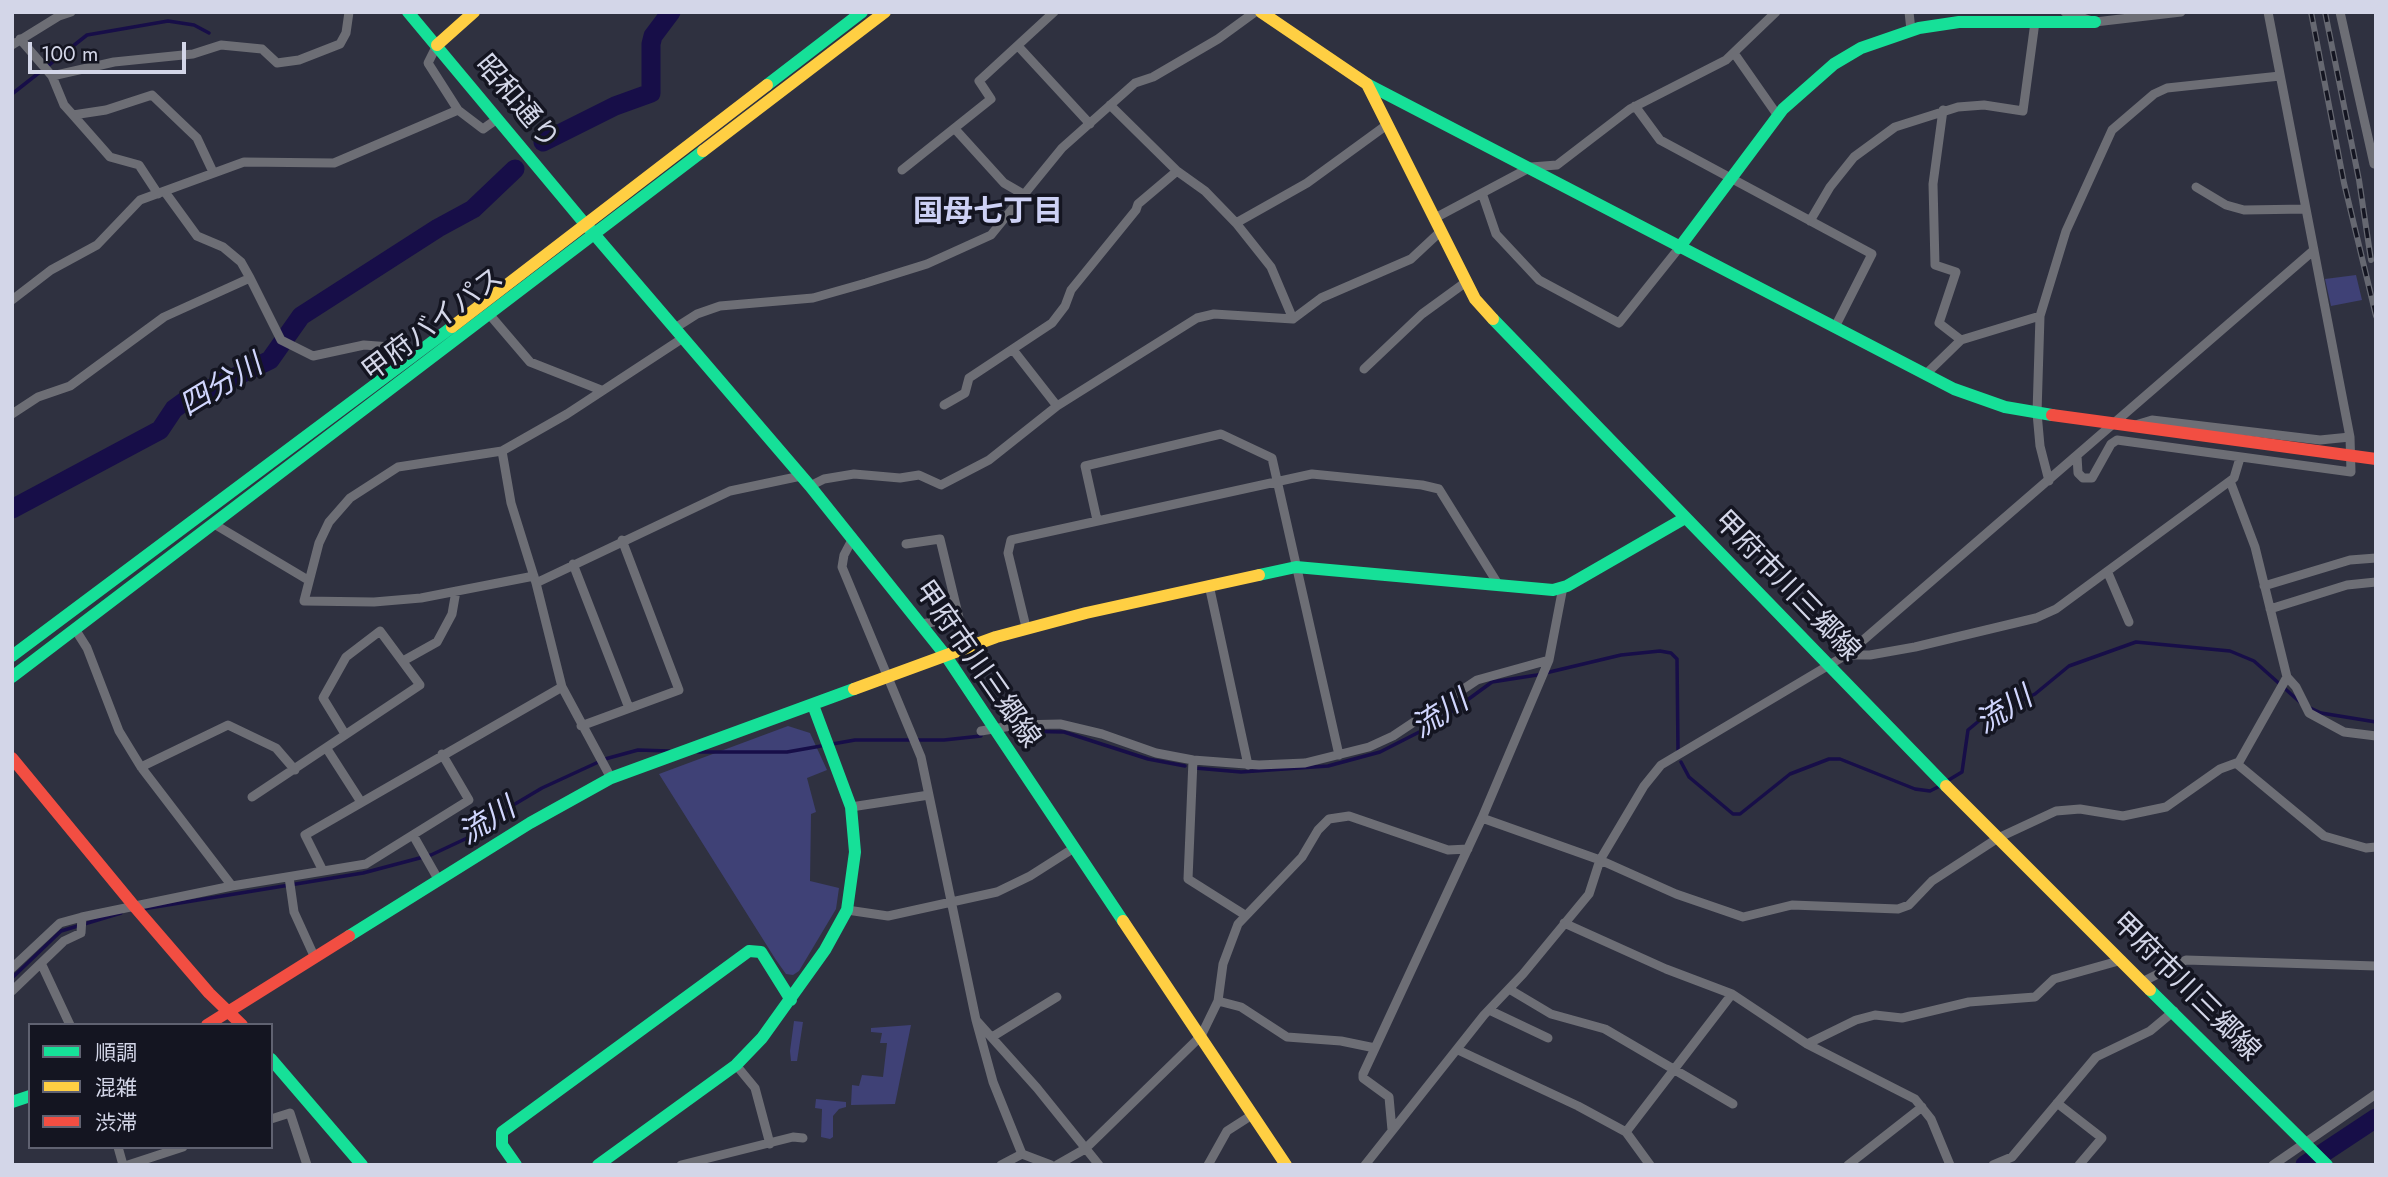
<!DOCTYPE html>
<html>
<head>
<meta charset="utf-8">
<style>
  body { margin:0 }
  #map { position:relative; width:2388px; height:1177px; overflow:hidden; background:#2f3140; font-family:Jost,"Noto Sans JP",sans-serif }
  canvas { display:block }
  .frame { position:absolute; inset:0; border:14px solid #d3d6e8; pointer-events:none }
  .legend { position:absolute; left:28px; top:1023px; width:245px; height:126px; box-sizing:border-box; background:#141521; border:2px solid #606271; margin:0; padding:9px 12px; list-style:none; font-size:21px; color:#d3d6e8 }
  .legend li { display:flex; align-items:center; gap:14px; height:35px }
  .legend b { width:35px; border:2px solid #606271 }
  .scale { position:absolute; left:28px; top:42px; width:158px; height:32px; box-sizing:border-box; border:4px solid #d3d6e8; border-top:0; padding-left:9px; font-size:21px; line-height:24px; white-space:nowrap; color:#d3d6e8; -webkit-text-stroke:5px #141521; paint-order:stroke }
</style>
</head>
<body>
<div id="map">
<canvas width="2388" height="1177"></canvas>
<div class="frame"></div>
<ul class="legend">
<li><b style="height:9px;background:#16e098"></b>順調</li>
<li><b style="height:9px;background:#ffcf43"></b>混雑</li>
<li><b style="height:9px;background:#f24e42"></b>渋滞</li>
</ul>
<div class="scale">100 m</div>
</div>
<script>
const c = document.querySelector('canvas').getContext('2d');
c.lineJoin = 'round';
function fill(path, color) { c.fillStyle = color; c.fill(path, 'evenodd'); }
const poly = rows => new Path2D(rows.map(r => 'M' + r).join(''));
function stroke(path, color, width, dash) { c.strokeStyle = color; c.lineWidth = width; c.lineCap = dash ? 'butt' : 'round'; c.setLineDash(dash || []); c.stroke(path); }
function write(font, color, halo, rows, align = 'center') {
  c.font = font + ' Jost,"Noto Sans JP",sans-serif'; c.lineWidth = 7; c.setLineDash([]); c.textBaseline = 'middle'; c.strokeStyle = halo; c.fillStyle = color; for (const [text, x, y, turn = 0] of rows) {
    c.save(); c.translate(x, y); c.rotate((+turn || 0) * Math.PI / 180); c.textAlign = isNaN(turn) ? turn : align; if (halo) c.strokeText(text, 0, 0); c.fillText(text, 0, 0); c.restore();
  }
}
fill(poly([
  [2356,275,2362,300,2331,306,2325,279],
  [788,726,810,733,827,770,807,778,816,812,811,814,810,881,839,888,836,909,799,971,793,975,786,974,776,960,659,774],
  [794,1021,803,1022,797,1061,791,1061,790,1051],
  [911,1025,895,1104,851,1105,852,1085,859,1086,862,1075,883,1077,887,1043,880,1043,882,1033,871,1032,871,1028],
  [816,1099,846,1102,846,1107,839,1109,833,1116,833,1137,830,1139,821,1137,822,1109,815,1108]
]), '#3f4176');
stroke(poly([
  [12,94,87,35,168,21,194,25,209,33],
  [2308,707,2321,713,2376,722],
  [1016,731,1064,732,1148,759,1185,766],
  [698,752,787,752,855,740,944,740,981,736],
  [1681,762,1689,777,1733,814,1740,814,1790,774,1829,759,1840,759,1915,789,1930,791,1940,786],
  [1195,768,1241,772,1328,766,1380,752,1433,725,1492,682,1537,675,1621,655,1660,651,1671,653,1677,659,1678,750],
  [1947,781,1962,772,1968,730,1980,720,2035,694,2069,666,2136,642,2230,651,2254,661,2301,703],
  [143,909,363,873,431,855,480,832,515,804,542,788,605,759,638,750,669,751],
  [12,978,61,931,121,913]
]), '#170e48', 3.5);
stroke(poly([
  [543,142,615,106,651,93,651,44,653,36,671,12],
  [12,509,160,430,174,409,185,401,270,360,301,316,438,228,473,209,515,169],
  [2305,1165,2376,1118]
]), '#170e48', 19);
stroke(poly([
  [1909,12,1911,30],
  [2065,12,2095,22,2181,12],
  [2340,12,2374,164],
  [20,39,52,76,64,105,73,115,106,110,152,95,197,138,213,172],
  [12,45,59,16,71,12],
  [437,45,428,63,458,110,483,129,497,119],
  [1018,46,1090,124],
  [1734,53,1778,116],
  [52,76,114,62,193,54,221,45,262,49,277,63,299,60,340,44,346,33,349,12],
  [1110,105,1177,171,1205,191,1236,223,1307,183,1388,124],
  [1635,106,1660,140,1872,254,1835,327],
  [1943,110,1933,184,1935,265,1956,272,1939,323,1961,340],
  [73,115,110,157,139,165,158,194],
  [955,129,1004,183,1023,194],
  [902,170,991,99,979,81,1054,12],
  [2196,187,2226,205,2244,210,2306,209],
  [1482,193,1496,234,1539,280,1619,323,1679,248],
  [1435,218,1531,167,1557,165,1630,109,1726,60,1776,12],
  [1810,221,1830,187,1854,157,1895,127,1958,107,1984,105,2023,111,2035,22],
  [1236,223,1271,267,1293,319],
  [250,278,281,340,313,356,364,345,391,347,403,361],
  [12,300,51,270,97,245,140,200,244,162,334,163,458,110],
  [489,314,530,362,601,390],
  [675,328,697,314,720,306,813,298,866,283,927,264,991,235,1062,148,1135,83,1153,77,1218,39,1255,12],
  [1014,351,1057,406],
  [1364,369,1422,314,1466,282],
  [1925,375,1961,340,2040,316],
  [944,405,965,393,969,378,1052,323,1065,306,1071,290,1136,210,1138,204,1177,171],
  [12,414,38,397,70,386,164,317,250,278,241,262,223,247,197,236,165,192],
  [2132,426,2152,420,2320,440,2350,437],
  [502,451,511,503,536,583,562,687,611,778],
  [2077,456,2078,473,2083,478,2092,478,2111,444,2117,440,2351,472,2350,437,2268,12],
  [2049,481,2040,446,2037,413,2040,316,2066,231,2112,130,2154,94,2167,88,2280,76],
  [810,486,824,479,854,474,900,478,919,475,941,485,989,460,1057,406,1197,318,1214,314,1293,319,1321,298,1411,259,1441,231],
  [1097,520,1085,466,1221,434,1272,458,1339,755],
  [214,524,308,580],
  [853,538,844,555,842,567,921,757,976,1020,1037,1088,1099,1165],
  [906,544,940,539,959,618,921,624],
  [573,564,629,708],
  [2108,573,2129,622],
  [534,576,421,598,374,602,304,601,319,543,329,522,350,498,398,467,502,451,567,414,683,338],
  [536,583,730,491,801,476],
  [1209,585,1248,765],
  [2264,586,2350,560,2376,558],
  [2270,609,2347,585,2376,582],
  [1026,627,1008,553,1011,540,1312,474,1422,485,1439,489,1498,584],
  [75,629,87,648,119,731,141,767,232,886],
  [1846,655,1870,655,1915,647,2036,618,2056,609,2234,478,2240,458],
  [403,661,437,642,452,614,456,591],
  [2287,677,2296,687,2309,713,2344,732,2376,736],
  [581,726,679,690,622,540],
  [981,731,1017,725,1060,724,1102,734,1156,753,1193,760,1259,765,1305,763,1369,747,1393,736,1477,680,1549,660],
  [327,749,361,802],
  [1193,760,1188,879,1245,915],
  [2236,763,2324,836,2366,848,2376,847],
  [141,767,228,725,276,748,295,770],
  [252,797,420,685,380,631,346,657,323,698,345,734],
  [851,807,929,795],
  [1482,818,1600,860,1676,894,1743,917,1792,905,1898,909,1909,905,1932,881,1998,838,2056,811,2080,809,2123,816,2166,807,2220,769,2239,762,2287,677,2255,547,2230,481],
  [413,835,438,879],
  [323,871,305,835,562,687],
  [289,877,294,912,315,958],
  [847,910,888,916,997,892,1030,876,1074,848],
  [1564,923,1666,969,1732,994,1807,1044,1915,1099,1931,1119,1950,1165],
  [41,963,70,1025],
  [12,968,60,923,82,917],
  [2144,981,2186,960,2376,966],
  [1509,989,1551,1014,1605,1029,1733,1104],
  [12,991,64,941,81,933,82,917,232,886,366,864,469,800,442,754],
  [1218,1001,1241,1007,1287,1037,1341,1041,1375,1048],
  [1489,1010,1548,1038],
  [976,1020,993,1082,1022,1154],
  [992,1037,1057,997],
  [1807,1044,1856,1020,1875,1015,1902,1018,1969,1002,2035,997,2054,979,2122,960],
  [1458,1050,1578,1106,1626,1132,1650,1165],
  [736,1065,755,1088,770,1144],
  [2057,1103,2102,1138,2079,1165],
  [271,1119,290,1113,307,1165],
  [1392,1130,1389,1097,1363,1078,1363,1074,1482,818,1549,660,1563,587],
  [1626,1132,1732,994],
  [118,1147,123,1165],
  [128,1165,183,1147],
  [681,1165,793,1137,803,1138],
  [1001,1165,1022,1154,1051,1165],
  [1057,1165,1085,1149,1201,1036,1218,1001,1223,964,1238,924,1302,857,1318,830,1329,819,1349,816,1448,850,1468,849],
  [1208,1165,1227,1131,1252,1115],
  [1365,1165,1484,1015,1523,974,1589,894,1600,860,1644,786,1661,765,1846,655,2314,250],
  [1848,1165,1922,1107],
  [1993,1165,2012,1157,2096,1057,2150,1031,2174,1011],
  [2273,1165,2376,1094]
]), '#6d6e75', 9);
stroke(poly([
  [408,12,585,224],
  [1367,84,1954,389,2005,407,2052,415],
  [767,85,862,12],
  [588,227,810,486,946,656,1123,921],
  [1679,248,1783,109,1834,64,1861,48,1919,28,1959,22,2095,22],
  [1493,319,1946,786],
  [1259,575,1296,567,1553,590,1567,586,1685,518],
  [12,656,452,327],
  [12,677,703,151],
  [349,936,530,823,611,778,854,689],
  [2150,990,2327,1165],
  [271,1059,362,1165],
  [12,1102,30,1096],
  [516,1165,502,1145,502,1132,749,951,761,952,791,1000],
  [598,1165,736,1065,762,1038,825,950,847,910,855,852,851,807,813,705]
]), '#16e098', 12);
stroke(poly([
  [1261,12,1367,84,1475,299,1493,319],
  [437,45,474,12],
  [703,151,885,12],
  [452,327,767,85],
  [854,689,996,637,1086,613,1259,575],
  [1946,786,2150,990],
  [1123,921,1286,1165]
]), '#ffcf43', 12);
stroke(poly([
  [2052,415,2376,459],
  [12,758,134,906,209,993,242,1025],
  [207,1025,349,936]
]), '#f24e42', 12);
const rail = poly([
  [2311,12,2344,183,2376,316],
  [2325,12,2359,180,2371,260]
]);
stroke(rail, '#666871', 6);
stroke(rail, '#141521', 3.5, [10]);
write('28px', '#d3d6e8', '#141521', [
  ["昭和通り",516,103,50],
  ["甲府バイパス",434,326,-37],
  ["甲府市川三郷線",1786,587,46],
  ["甲府市川三郷線",976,665,55],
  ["甲府市川三郷線",2185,988,45]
]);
write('bold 30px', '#cdd1f5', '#141521', [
  ["国母七丁目",988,214]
]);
write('italic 30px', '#d1d6fe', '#141521', [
  ["四分川",222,387,-31],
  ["流川",2005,712,-32],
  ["流川",1441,716,-33],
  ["流川",488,823,-32]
]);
</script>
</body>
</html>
